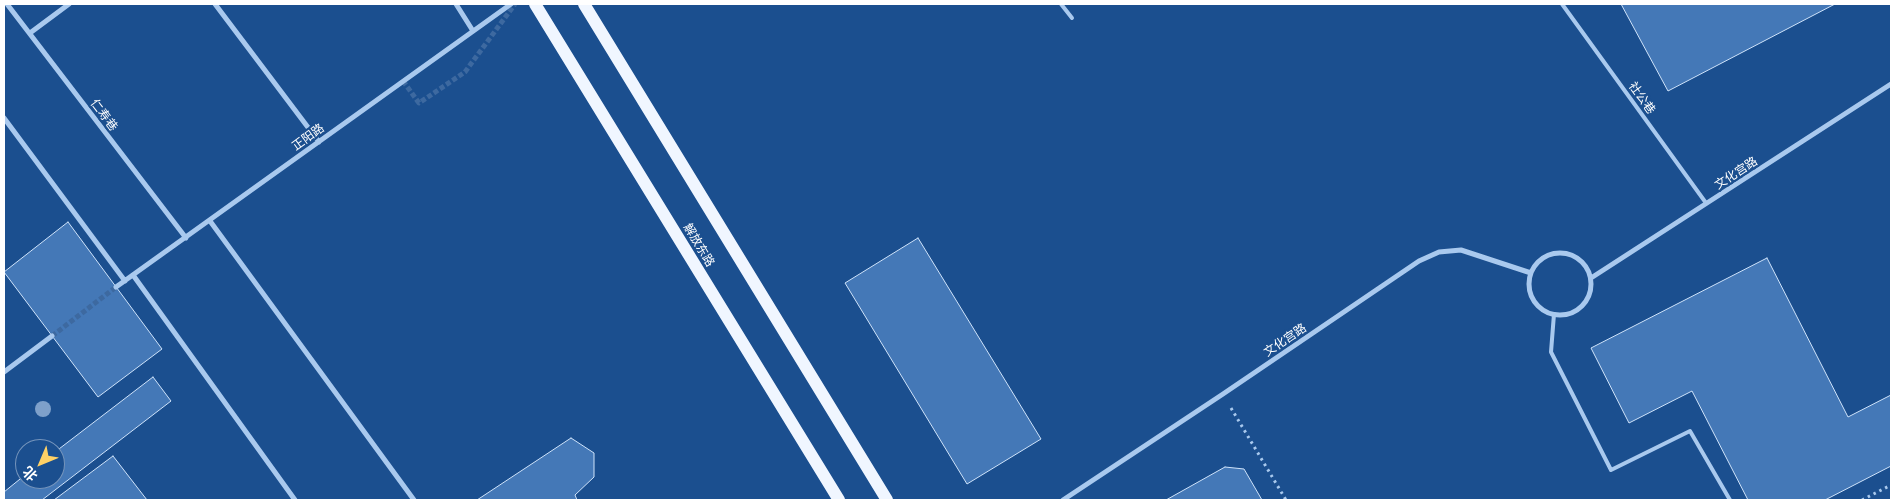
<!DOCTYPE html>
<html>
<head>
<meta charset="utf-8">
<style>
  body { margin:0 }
  #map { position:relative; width:1895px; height:504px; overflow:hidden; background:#1b4f8f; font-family:Ubuntu,"Noto Sans SC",sans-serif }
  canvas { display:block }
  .frame { position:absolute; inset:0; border:5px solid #fff; pointer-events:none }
  .north { position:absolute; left:15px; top:439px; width:50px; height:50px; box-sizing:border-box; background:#1b4f8f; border:1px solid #7695bc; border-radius:50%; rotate:225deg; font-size:14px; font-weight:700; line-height:20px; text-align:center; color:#fff }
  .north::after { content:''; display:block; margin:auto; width:18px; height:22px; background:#ffd166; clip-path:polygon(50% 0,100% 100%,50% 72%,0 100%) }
</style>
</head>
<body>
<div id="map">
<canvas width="1895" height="504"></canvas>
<div class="frame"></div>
<div class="north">北</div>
</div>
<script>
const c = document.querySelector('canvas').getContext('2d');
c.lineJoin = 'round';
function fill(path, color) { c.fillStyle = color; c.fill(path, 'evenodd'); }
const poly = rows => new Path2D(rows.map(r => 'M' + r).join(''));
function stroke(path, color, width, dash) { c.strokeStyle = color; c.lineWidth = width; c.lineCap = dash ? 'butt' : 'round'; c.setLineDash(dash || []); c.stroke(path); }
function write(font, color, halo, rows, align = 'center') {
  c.font = font + ' Ubuntu,"Noto Sans SC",sans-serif'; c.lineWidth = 4.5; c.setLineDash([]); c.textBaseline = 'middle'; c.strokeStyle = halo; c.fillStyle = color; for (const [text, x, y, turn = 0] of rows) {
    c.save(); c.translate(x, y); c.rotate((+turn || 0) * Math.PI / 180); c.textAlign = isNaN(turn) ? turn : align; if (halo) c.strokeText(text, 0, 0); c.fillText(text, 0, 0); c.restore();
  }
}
const building = poly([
  [1621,4,1835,4,1668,91,1621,4],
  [68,222,162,349,98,397,4,272,68,222],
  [918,238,1041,439,967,484,845,283,918,238],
  [1767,258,1848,417,1891,395,1891,466,1825,500,1748,500,1692,391,1629,423,1591,348,1767,258],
  [153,377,171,401,42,500,4,500,4,492,25,475,25,479,55,479,55,452,153,377],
  [571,438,594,453,594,477,575,495,577,500,477,500,571,438],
  [113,456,147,500,54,500,113,456],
  [1225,467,1244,469,1262,500,1166,500,1225,467]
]);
fill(building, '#4478b7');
stroke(building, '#cfe3fa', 1);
stroke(poly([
  [403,81,419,103,465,72,515,4],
  [52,336,116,287]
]), '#3d69a0', 5, [5, 2.5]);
stroke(poly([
  [1231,408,1286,500],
  [1862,500,1891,485]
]), '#a9c9ee', 3, [2.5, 4]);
stroke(poly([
  [1061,4,1072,18],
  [1562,4,1706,203],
  [1554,314,1551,352,1611,470,1690,431,1730,500]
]), '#a9c9ee', 4);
stroke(poly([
  [7,4,186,238],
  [215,4,319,142],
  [456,4,473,31],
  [30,33,69,4],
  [4,118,125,281],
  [210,221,414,500],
  '1529 284a31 31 0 1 1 62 0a31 31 0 1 1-62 0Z',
  [133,275,295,500],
  [1591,278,1891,84],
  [116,287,511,4],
  [4,372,52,336],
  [1063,500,1223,394,1419,261,1439,252,1461,250,1531,273]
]), '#a9c9ee', 5);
stroke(poly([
  [535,4,839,500],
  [584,4,887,500]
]), '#f0f6ff', 12);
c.fillStyle = '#7ea0ca';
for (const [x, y] of [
  [43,409]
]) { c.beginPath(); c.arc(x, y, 8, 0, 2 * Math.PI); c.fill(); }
write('12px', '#fff', '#1b4f8f', [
  ["社公巷",1642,98,54],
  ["仁寿巷",104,115,53],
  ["正阳路",308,137,-36],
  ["文化宫路",1736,173,-33],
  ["解放东路",699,245,59],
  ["文化宫路",1285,340,-34]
]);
</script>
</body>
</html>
